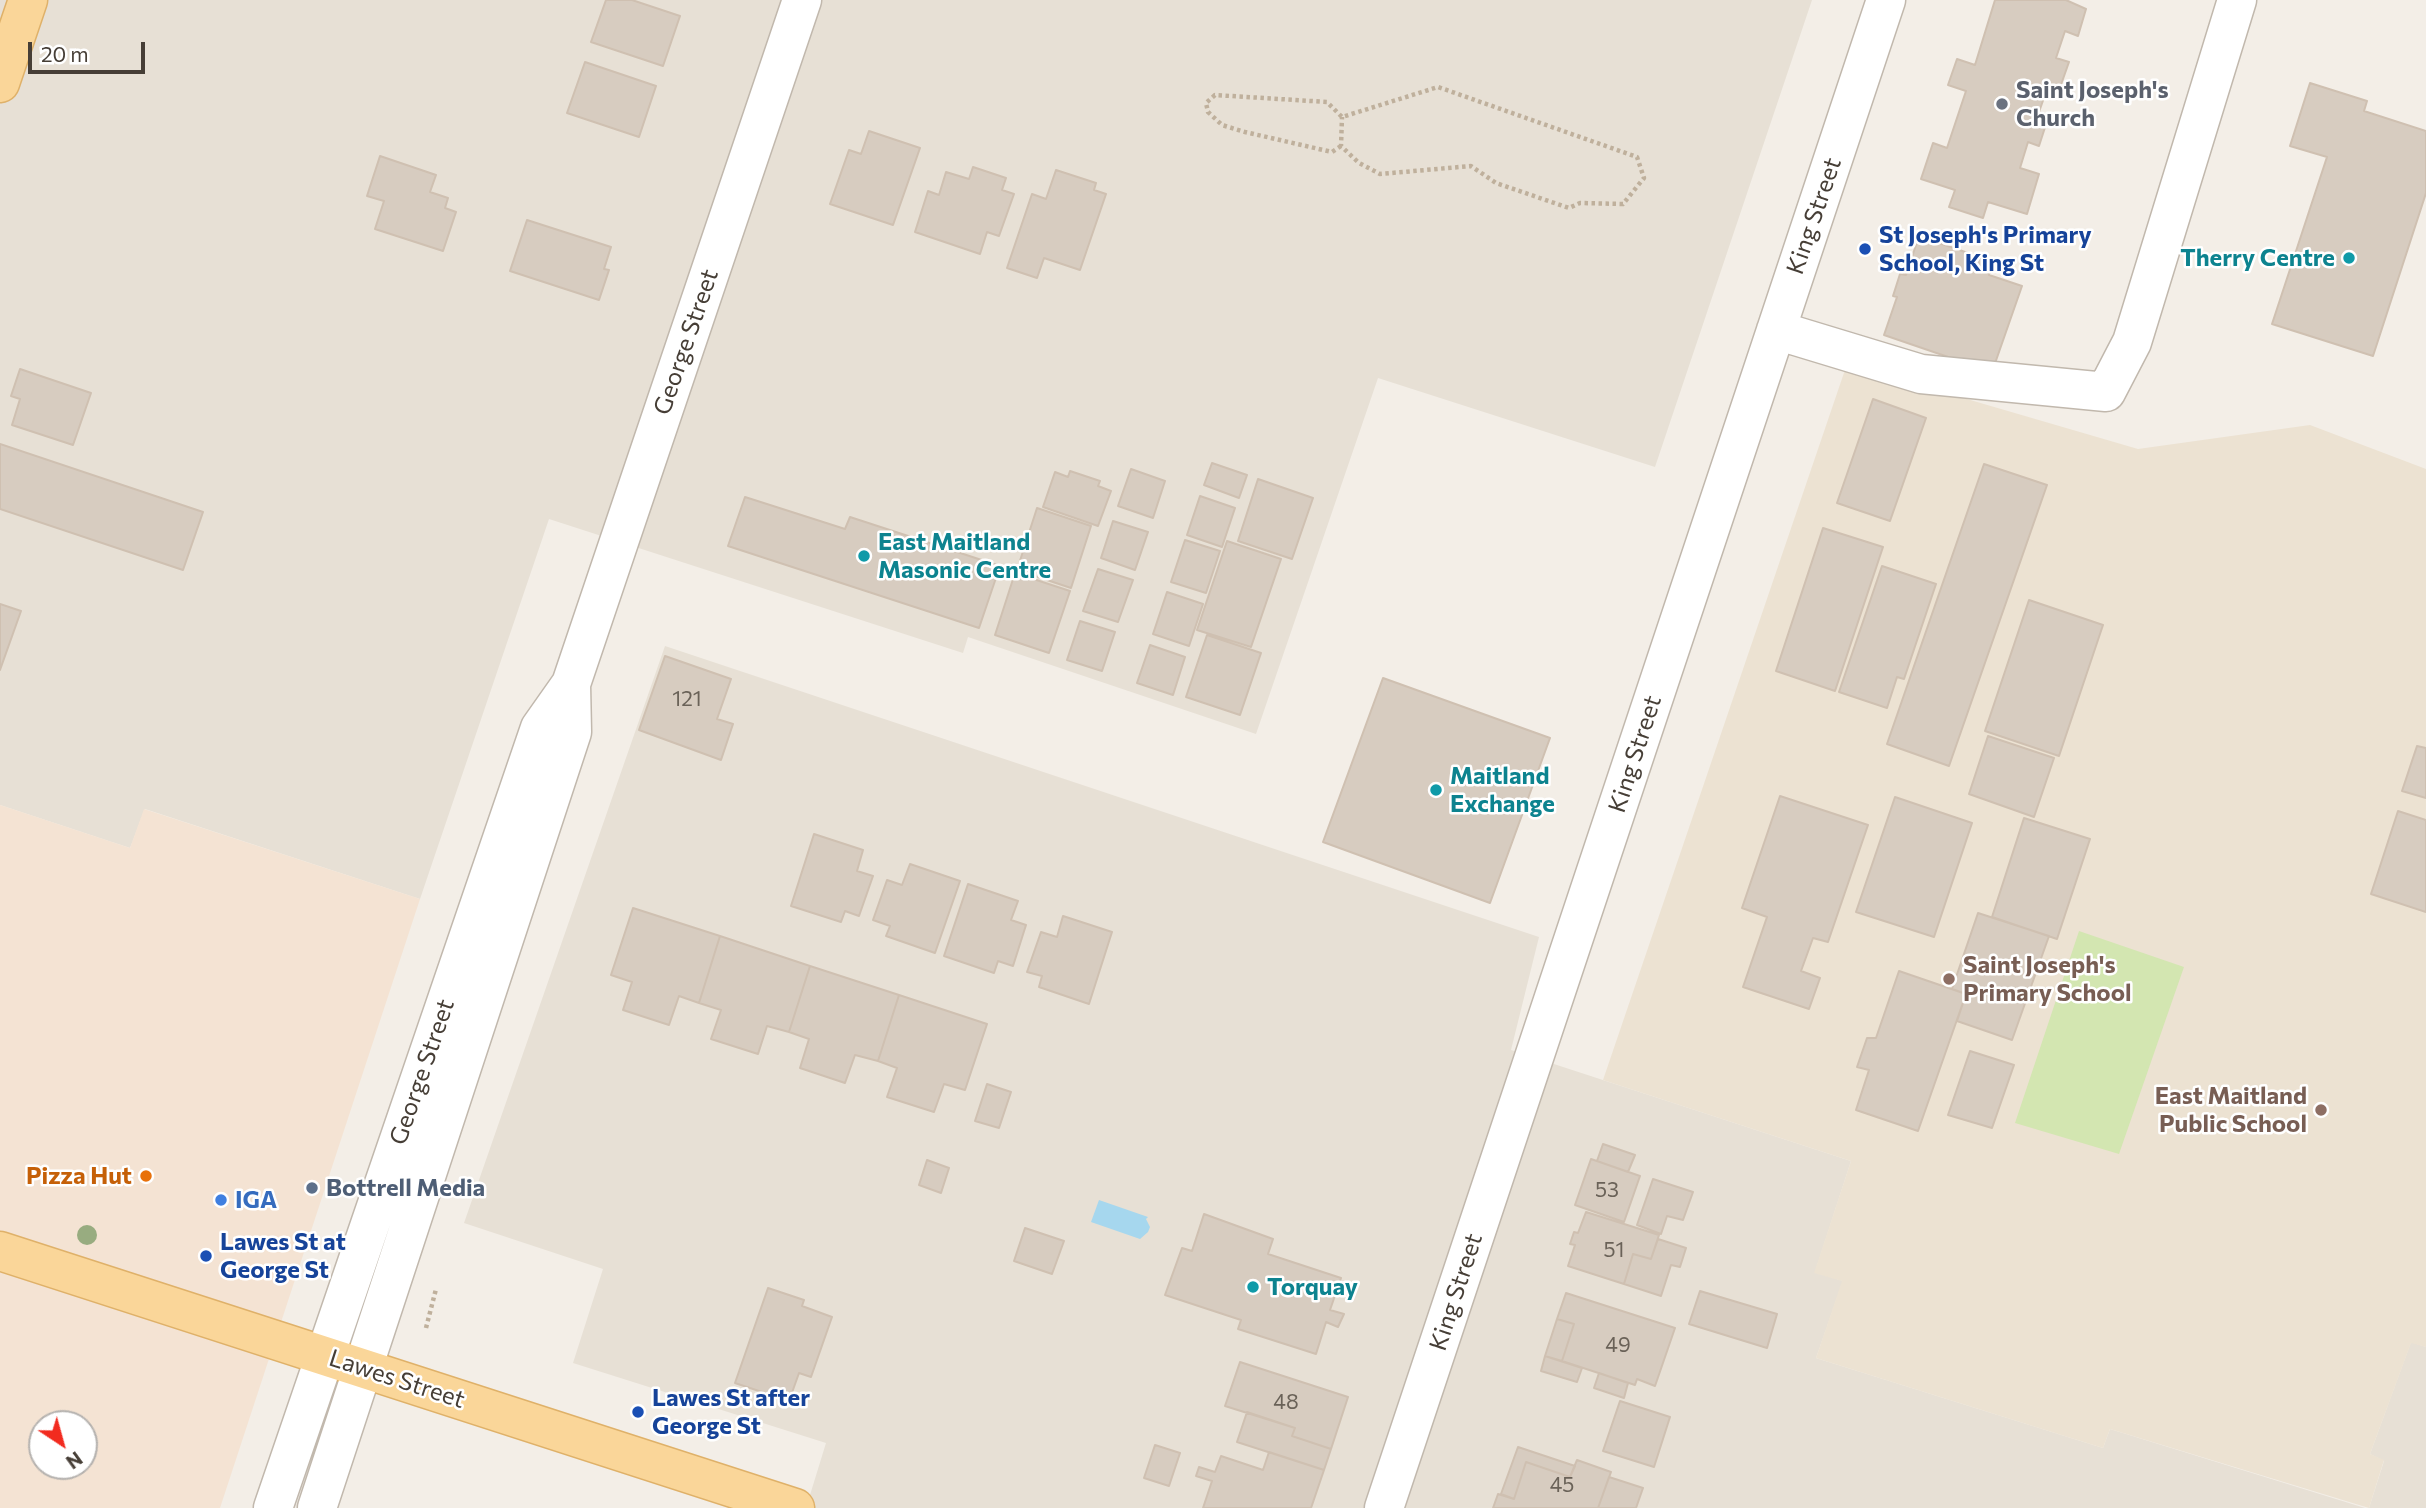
<!DOCTYPE html>
<html>
<head>
<meta charset="utf-8">
<style>
  body { margin:0 }
  #map { position:relative; width:2426px; height:1508px; overflow:hidden; background:#f3eee7; font-family:Commissioner,sans-serif }
  canvas { display:block }
  .north { position:absolute; left:28px; top:1410px; width:70px; height:70px; box-sizing:border-box; background:#fff; border:2px solid #b5b2af; border-radius:50%; rotate:144deg; font-size:19px; font-weight:700; line-height:28px; text-align:center; color:#463e36 }
  .north::after { content:''; display:block; margin:auto; width:24px; height:32px; background:#f22b1f; clip-path:polygon(50% 0,100% 100%,50% 72%,0 100%) }
  .scale { position:absolute; left:28px; top:42px; width:117px; height:32px; box-sizing:border-box; border:4px solid #463e36; border-top:0; padding-left:9px; font-size:21px; line-height:24px; white-space:nowrap; color:#463e36; -webkit-text-stroke:5px #fff; paint-order:stroke }
</style>
</head>
<body>
<div id="map">
<canvas width="2426" height="1508"></canvas>
<div class="north">N</div>
<div class="scale">20 m</div>
</div>
<script>
const c = document.querySelector('canvas').getContext('2d');
c.lineJoin = 'round';
function fill(path, color) { c.fillStyle = color; c.fill(path, 'evenodd'); }
const poly = rows => new Path2D(rows.map(r => 'M' + r).join(''));
function stroke(path, color, width, dash) { c.strokeStyle = color; c.lineWidth = width; c.lineCap = dash ? 'butt' : 'round'; c.setLineDash(dash || []); c.stroke(path); }
function write(font, color, halo, rows, align = 'center') {
  c.font = font + ' Commissioner,sans-serif'; c.lineWidth = 5; c.setLineDash([]); c.textBaseline = 'middle'; c.strokeStyle = halo; c.fillStyle = color; for (const [text, x, y, turn = 0] of rows) {
    c.save(); c.translate(x, y); c.rotate((+turn || 0) * Math.PI / 180); c.textAlign = isNaN(turn) ? turn : align; if (halo) c.strokeText(text, 0, 0); c.fillText(text, 0, 0); c.restore();
  }
}
fill(poly([
  [0,0,1812,0,1655,467,1378,378,1256,734,968,637,963,653,549,519,420,899,145,809,130,848,0,805],
  [665,646,1539,937,1511,1050,1851,1161,1815,1272,1843,1281,1816,1358,2103,1448,2110,1429,2365,1508,806,1508,826,1443,573,1363,603,1269,464,1223],
  [2411,1342,2426,1347,2426,1508,2369,1508,2384,1461,2370,1454]
]), '#e7e0d5');
fill(poly([
  [0,805,130,848,144,809,420,899,220,1508,0,1508],
  [42,1424,84,1424,84,1466,42,1466]
]), '#f4e3d3');
fill(poly([
  [1847,364,2138,449,2310,425,2426,469,2426,1347,2411,1343,2370,1454,2384,1460,2369,1508,2110,1429,2103,1448,1816,1358,1842,1281,1814,1273,1851,1161,1603,1080]
]), '#ece2d2');
fill(poly([
  [2079,931,2184,967,2119,1154,2015,1123]
]), '#d3e6b1');
fill(poly([
  [1099,1200,1148,1217,1146,1219,1150,1227,1148,1232,1140,1239,1091,1222]
]), '#a6d7ee');
const building = poly([
  [606,0,632,0,680,16,663,66,591,42,606,0],
  [1995,0,2066,0,2086,9,2078,36,2065,31,2056,58,2069,62,2057,96,2046,92,2039,112,2049,115,2039,146,2028,142,2020,168,2039,174,2027,214,1988,202,1983,218,1949,207,1955,190,1921,179,1933,143,1947,148,1966,91,1948,85,1957,59,1975,65,1995,0],
  [585,62,656,86,639,137,567,113,585,62],
  [2310,83,2367,101,2364,111,2426,131,2426,193,2373,356,2272,324,2327,157,2290,146,2310,83],
  [869,131,920,148,893,225,830,204,849,150,861,154,869,131],
  [380,156,436,175,430,192,448,198,445,208,456,212,443,251,375,229,384,201,367,196,380,156],
  [973,167,1006,178,1002,190,1014,194,999,236,987,232,980,254,915,232,928,191,939,195,946,172,969,179,973,167],
  [1056,170,1096,183,1094,190,1106,194,1080,270,1044,258,1037,278,1007,268,1032,194,1046,199,1056,170],
  [527,220,611,247,604,269,609,270,599,300,510,271,527,220],
  [1919,236,1994,262,1989,275,2022,286,1992,372,1884,335,1897,297,1893,296,1900,274,1906,275,1919,236],
  [20,369,91,393,73,445,12,425,20,399,11,396,20,369],
  [1873,399,1926,418,1890,521,1837,503,1873,399],
  [0,444,203,512,183,570,0,509,0,444],
  [1212,463,1247,475,1239,498,1204,485,1212,463],
  [1984,464,2047,485,1949,766,1887,744,1984,464],
  [1131,469,1165,481,1153,518,1118,506,1131,469],
  [1070,471,1100,481,1098,486,1111,491,1098,526,1043,507,1055,472,1068,477,1070,471],
  [1258,479,1313,498,1292,559,1238,541,1258,479],
  [1200,496,1235,508,1222,547,1187,535,1200,496],
  [745,497,845,529,850,517,1000,566,979,628,728,546,745,497],
  [1037,508,1091,526,1071,588,1017,570,1037,508],
  [1113,521,1148,532,1135,570,1101,558,1113,521],
  [1823,528,1883,547,1835,691,1776,671,1823,528],
  [1185,540,1220,551,1206,593,1171,582,1185,540],
  [1227,541,1281,559,1251,647,1197,630,1227,541],
  [1882,566,1936,584,1904,679,1897,677,1887,708,1839,692,1882,566],
  [1098,569,1133,580,1118,622,1083,611,1098,569],
  [1015,573,1070,591,1049,653,995,635,1015,573],
  [1167,592,1203,604,1189,646,1153,634,1167,592],
  [2029,600,2103,625,2059,756,1985,731,2029,600],
  [0,604,21,611,0,670,0,604],
  [1080,621,1115,632,1102,671,1067,660,1080,621],
  [1207,635,1261,653,1240,715,1186,697,1207,635],
  [1150,645,1185,657,1173,695,1137,683,1150,645],
  [665,656,731,679,717,719,733,724,721,760,639,730,665,656],
  [1383,678,1550,738,1490,903,1323,842,1383,678],
  [1988,736,2054,758,2034,817,1969,794,1988,736],
  [2417,746,2426,748,2426,798,2402,791,2417,746],
  [1780,796,1868,825,1828,942,1813,938,1801,971,1820,978,1809,1009,1743,987,1767,917,1742,908,1780,796],
  [1895,797,1972,823,1934,937,1856,912,1895,797],
  [2398,811,2426,820,2426,912,2371,894,2398,811],
  [2024,818,2090,839,2057,939,1992,917,2024,818],
  [814,834,863,850,857,871,873,876,859,916,845,911,841,922,791,906,814,834],
  [910,864,960,881,935,953,886,936,890,926,873,920,887,880,902,885,910,864],
  [968,884,1018,901,1011,920,1026,925,1013,966,998,961,994,973,944,956,968,884],
  [633,908,720,936,699,1003,679,996,669,1025,623,1010,632,982,611,975,633,908],
  [1978,913,2049,936,2012,1040,1957,1021,1966,994,1952,989,1978,913],
  [1063,916,1112,932,1089,1004,1039,987,1042,976,1027,972,1041,932,1057,937,1063,916],
  [720,936,810,966,789,1032,767,1026,758,1054,711,1039,721,1010,699,1003,720,936],
  [810,966,899,995,878,1061,855,1055,845,1083,800,1068,809,1039,789,1032,810,966],
  [1899,971,1966,994,1918,1131,1856,1110,1869,1070,1857,1067,1867,1038,1876,1038,1899,971],
  [899,995,987,1024,965,1090,944,1084,934,1112,887,1097,897,1068,878,1061,899,995],
  [1970,1051,2014,1065,1992,1128,1948,1115,1970,1051],
  [987,1084,1011,1092,999,1128,975,1121,987,1084],
  [1603,1144,1635,1155,1628,1172,1597,1161,1603,1144],
  [1591,1159,1640,1176,1624,1222,1575,1205,1591,1159],
  [927,1160,949,1168,941,1193,919,1185,927,1160],
  [1653,1179,1693,1192,1683,1220,1667,1216,1661,1234,1637,1225,1653,1179],
  [1586,1212,1659,1235,1651,1259,1633,1254,1624,1284,1568,1266,1575,1245,1570,1244,1574,1232,1578,1233,1586,1212],
  [1204,1214,1273,1239,1268,1254,1341,1278,1330,1310,1344,1314,1338,1327,1326,1322,1316,1354,1238,1329,1241,1320,1165,1295,1182,1248,1192,1251,1204,1214],
  [1025,1228,1064,1241,1052,1274,1014,1261,1025,1228],
  [1658,1239,1686,1248,1680,1267,1671,1265,1661,1296,1624,1284,1633,1254,1651,1259,1658,1239],
  [768,1288,804,1300,802,1306,832,1317,811,1377,799,1373,789,1401,735,1383,768,1288],
  [1700,1291,1777,1314,1767,1348,1689,1324,1700,1291],
  [1566,1293,1675,1328,1655,1386,1637,1379,1635,1385,1562,1361,1574,1324,1557,1319,1566,1293],
  [1557,1319,1574,1324,1562,1361,1545,1356,1557,1319],
  [1545,1356,1582,1368,1577,1382,1541,1371,1545,1356],
  [1240,1362,1348,1397,1331,1449,1292,1436,1295,1428,1225,1406,1240,1362],
  [1599,1373,1628,1383,1624,1398,1594,1388,1599,1373],
  [1620,1401,1670,1417,1654,1467,1603,1451,1620,1401],
  [1247,1412,1295,1428,1292,1436,1331,1449,1324,1470,1237,1442,1247,1412],
  [1155,1445,1180,1453,1169,1486,1144,1478,1155,1445],
  [1518,1447,1575,1466,1570,1477,1526,1462,1514,1499,1501,1494,1518,1447],
  [1269,1452,1324,1470,1311,1508,1203,1508,1212,1481,1196,1476,1199,1467,1215,1472,1221,1456,1263,1470,1269,1452],
  [1577,1460,1611,1472,1598,1508,1493,1508,1498,1494,1514,1499,1526,1462,1570,1477,1577,1460],
  [1609,1477,1643,1488,1636,1508,1598,1508,1609,1477]
]);
fill(building, '#d7ccc0');
stroke(building, '#cfc0b1', 2);
const minor = poly([
  [1776,330,1921,374,2106,392,2132,342,2237,0],
  [273,1508,540,728,571,684,802,0],
  [317,1508,572,732,571,684],
  [1384,1508,1886,0]
]);
const major = poly([
  [0,83,28,0],
  [0,1251,795,1508]
]);
stroke(minor, '#c1b8ad', 41);
stroke(major, '#dfb169', 41);
stroke(poly([
  [1341,146,1332,152,1245,132,1222,125,1208,112,1206,103,1215,95,1327,102,1342,117,1438,87,1637,157,1644,178,1623,204,1580,203,1569,208,1496,183,1471,166,1380,174,1359,163,1341,146,1342,117],
  [426,1328,436,1289]
]), '#bfb09c', 4.5, [3.5, 3.5]);
stroke(minor, '#fff', 38);
stroke(major, '#fad699', 38);
c.fillStyle = '#98ac80';
for (const [x, y] of [
  [87,1235]
]) { c.beginPath(); c.arc(x, y, 10, 0, 2 * Math.PI); c.fill(); }
for (const [x, y, r, color] of [
  [2002,104,7,"#6b7280"],
  [1865,249,7,"#1a4fb4"],
  [2349,258,7,"#0f9aa8"],
  [864,556,7,"#0f9aa8"],
  [1436,790,7,"#0f9aa8"],
  [1949,979,7,"#8d6e63"],
  [2321,1110,7,"#8d6e63"],
  [146,1176,7,"#e8710a"],
  [312,1188,7,"#5c6f8a"],
  [221,1200,7,"#3f7fe0"],
  [206,1256,7,"#1a4fb4"],
  [1253,1287,7,"#0f9aa8"],
  [638,1412,7,"#1a4fb4"]
]) { const dot = new Path2D(); dot.arc(x, y, r, 0, 2 * Math.PI); c.fillStyle = color; c.fill(dot); stroke(dot, '#fff', 2.5); }
write('21px', '#6a6258', null, [
  ["121",687,699],
  ["53",1607,1190],
  ["51",1614,1250],
  ["49",1618,1345],
  ["48",1286,1402],
  ["45",1562,1485]
]);
write('bold 24px', '#5b616d', '#fff', [
  ["Saint Joseph's",2016,90],
  ["Church",2016,118]
], 'left');
write('24px', '#463e36', '#fff', [
  ["King Street",1814,216,-71],
  ["George Street",686,342,-71],
  ["King Street",1635,754,-72],
  ["George Street",422,1072,-71],
  ["King Street",1456,1292,-72],
  ["Lawes Street",397,1379,18]
]);
write('bold 24px', '#164399', '#fff', [
  ["St Joseph's Primary",1879,235],
  ["School, King St",1879,263],
  ["Lawes St at",220,1242],
  ["George St",220,1270],
  ["Lawes St after",652,1398],
  ["George St",652,1426]
], 'left');
write('bold 24px', '#0d838f', '#fff', [
  ["Therry Centre",2335,258,"right"],
  ["East Maitland",878,542],
  ["Masonic Centre",878,570],
  ["Maitland",1450,776],
  ["Exchange",1450,804],
  ["Torquay",1267,1287]
], 'left');
write('bold 24px', '#785e54', '#fff', [
  ["Saint Joseph's",1963,965],
  ["Primary School",1963,993],
  ["East Maitland",2307,1096,"right"],
  ["Public School",2307,1124,"right"]
], 'left');
write('bold 24px', '#c56008', '#fff', [
  ["Pizza Hut",132,1176]
], 'right');
write('bold 24px', '#4e5e75', '#fff', [
  ["Bottrell Media",326,1188]
], 'left');
write('bold 24px', '#366cbe', '#fff', [
  ["IGA",235,1200]
], 'left');
</script>
</body>
</html>
